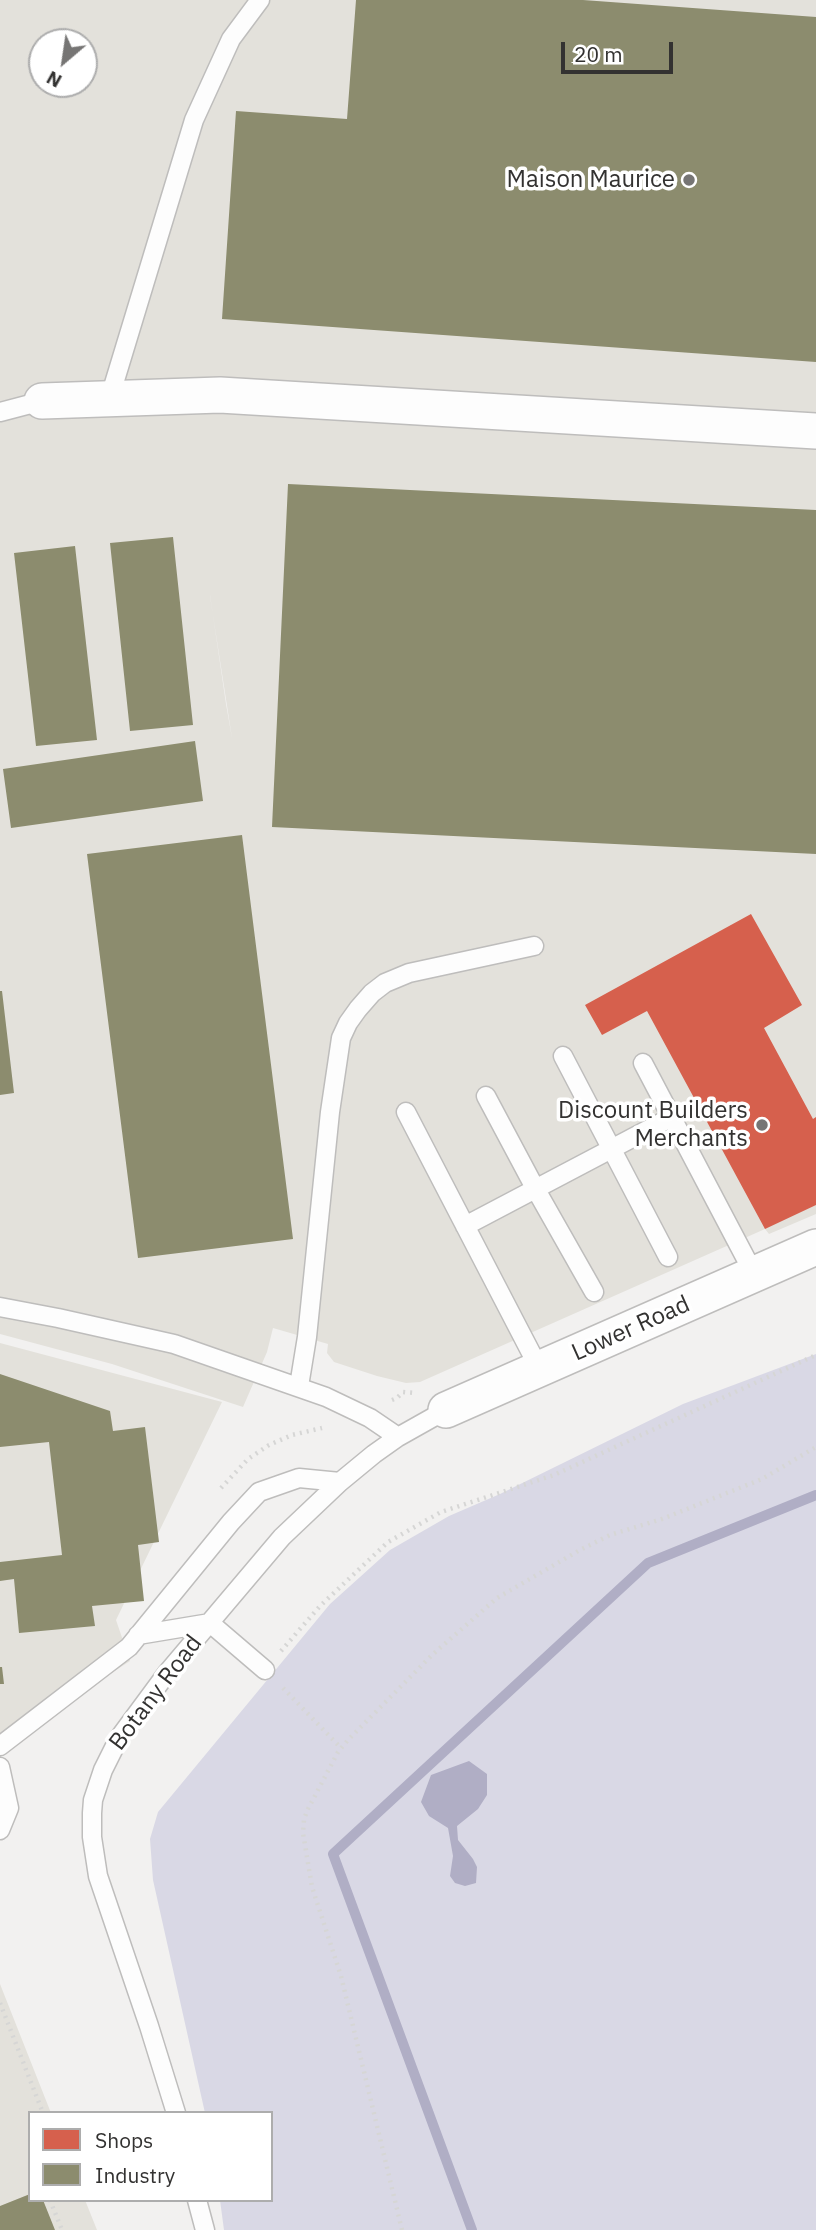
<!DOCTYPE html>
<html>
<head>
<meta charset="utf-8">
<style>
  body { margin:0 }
  #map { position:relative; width:816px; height:2230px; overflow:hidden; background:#f2f1f0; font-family:"IBM Plex Sans",sans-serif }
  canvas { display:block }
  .legend { position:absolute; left:28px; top:2111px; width:245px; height:91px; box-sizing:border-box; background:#fff; border:2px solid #adadad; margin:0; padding:9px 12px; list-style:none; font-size:21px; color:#333231 }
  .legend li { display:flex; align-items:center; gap:14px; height:35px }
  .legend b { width:35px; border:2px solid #adadad }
  .north { position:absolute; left:28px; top:28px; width:70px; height:70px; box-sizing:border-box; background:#fff; border:2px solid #adadad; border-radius:50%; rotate:209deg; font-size:19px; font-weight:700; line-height:28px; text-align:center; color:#333231 }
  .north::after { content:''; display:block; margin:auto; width:24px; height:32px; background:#767574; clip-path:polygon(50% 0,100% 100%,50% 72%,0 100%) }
  .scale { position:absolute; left:561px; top:42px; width:112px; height:32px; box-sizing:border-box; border:4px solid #333231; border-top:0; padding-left:9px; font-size:21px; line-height:24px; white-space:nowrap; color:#333231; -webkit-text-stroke:5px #fff; paint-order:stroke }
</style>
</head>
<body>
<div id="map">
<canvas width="816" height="2230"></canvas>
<ul class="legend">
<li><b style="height:19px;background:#d6604d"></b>Shops</li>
<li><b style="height:19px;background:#8c8c6e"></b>Industry</li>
</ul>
<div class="north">N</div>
<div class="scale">20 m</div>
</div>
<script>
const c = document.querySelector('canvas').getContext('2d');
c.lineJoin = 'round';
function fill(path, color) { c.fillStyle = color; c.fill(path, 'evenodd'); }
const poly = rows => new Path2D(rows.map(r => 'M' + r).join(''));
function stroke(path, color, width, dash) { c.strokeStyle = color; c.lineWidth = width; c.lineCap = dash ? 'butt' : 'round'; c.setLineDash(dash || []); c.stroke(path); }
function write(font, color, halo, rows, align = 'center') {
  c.font = font + ' "IBM Plex Sans",sans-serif'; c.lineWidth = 7; c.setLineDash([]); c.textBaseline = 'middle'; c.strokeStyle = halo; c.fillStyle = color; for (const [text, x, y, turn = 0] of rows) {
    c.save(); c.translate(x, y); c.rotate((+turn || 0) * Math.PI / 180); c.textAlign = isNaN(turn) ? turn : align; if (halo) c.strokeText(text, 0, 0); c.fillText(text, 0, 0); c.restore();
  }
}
fill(poly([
  [0,0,816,0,816,1214,769,1234,765,1229,420,1382,406,1383,377,1376,334,1362,327,1353,328,1344,273,1328,267,1352,243,1407,112,1364,0,1334],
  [42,42,84,42,84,84,42,84],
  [210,595,210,596,232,738,226,704],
  [0,1343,222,1402,116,1620,130,1661,0,1746],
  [0,1984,51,2113,30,2113,30,2200,85,2200,97,2230,0,2230]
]), '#e3e1db');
fill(poly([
  [816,1354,816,2230,224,2230,220,2200,271,2200,271,2113,205,2113,153,1880,150,1839,158,1812,330,1604,390,1550,449,1516,500,1494,683,1404]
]), '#d9d8e5');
fill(poly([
  [469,1761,487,1774,487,1795,478,1809,457,1826,458,1840,473,1859,477,1867,476,1883,465,1886,455,1883,450,1876,453,1856,448,1828,429,1816,421,1802,431,1775]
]), '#b0aec5');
fill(poly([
  [751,914,802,1005,764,1028,813,1119,816,1117,816,1205,765,1229,647,1011,602,1035,585,1005]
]), '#d6604d');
fill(poly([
  [356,0,583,0,816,17,816,362,222,319,236,111,347,119],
  [288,484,816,510,816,854,272,827],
  [173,537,193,725,130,731,110,543],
  [75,546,97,740,36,746,14,553],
  [195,741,203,801,11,828,3,769],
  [242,835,293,1239,138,1258,87,854],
  [0,991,2,991,14,1093,0,1095],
  [0,1374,110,1411,113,1431,145,1427,159,1542,138,1545,144,1601,92,1606,95,1626,19,1633,14,1579,0,1581,0,1562,62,1555,49,1442,0,1447],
  [0,1667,2,1667,4,1684,0,1684],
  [30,2194,30,2200,43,2200,55,2230,0,2230,0,2206]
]), '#8c8c6e');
stroke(poly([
  [472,2230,333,1854,648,1563,816,1495]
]), '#b0aec5', 10);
const lane = poly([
  [109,400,194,120,231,39,260,0],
  [0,412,42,401],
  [563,1056,668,1257],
  [643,1063,754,1274],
  [486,1096,535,1188,594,1292],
  [406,1112,540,1370],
  [465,1226,672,1117],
  [0,1307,58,1318,174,1344,326,1397,370,1418,398,1437],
  [299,1386,307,1337,330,1112,341,1038,348,1023,358,1009,372,993,385,983,409,973,534,946],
  [138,1635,210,1623,265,1670],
  [0,1746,129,1647,231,1522,259,1492,299,1478,340,1482],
  [0,1767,9,1808,0,1830],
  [176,2113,149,2026,98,1876,92,1837,92,1813,93,1800,103,1770,119,1738,167,1673,282,1537,340,1482,374,1454,398,1437,446,1410],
  [197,2200,205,2230]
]);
const street = poly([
  [42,401,220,395,816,431],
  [446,1410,816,1247]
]);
stroke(lane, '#bebdbc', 21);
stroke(street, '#bebdbc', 38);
stroke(poly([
  [392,1400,397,1398,403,1392,415,1393],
  [221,1488,248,1459,269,1445,292,1435,322,1428],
  [281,1651,320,1606,388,1542,441,1512,554,1475,816,1355],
  [283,1688,341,1748],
  [0,2003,43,2113],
  [50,2200,62,2230],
  [402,2230,341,1976,312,1887,303,1833,304,1819,308,1809,338,1752,348,1740,432,1655,497,1598,580,1550,610,1535,662,1519,762,1479,816,1447]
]), '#d6d6d5', 4.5, [2, 5]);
stroke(lane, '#fdfdfd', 18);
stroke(street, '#fdfdfd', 35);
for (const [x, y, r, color] of [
  [689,180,7,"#767574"],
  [762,1125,7,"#767574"]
]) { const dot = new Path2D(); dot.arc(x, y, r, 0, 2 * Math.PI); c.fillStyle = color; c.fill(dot); stroke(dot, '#fff', 2.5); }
write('24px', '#333231', '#fff', [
  ["Maison Maurice",675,180],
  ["Discount Builders",748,1111],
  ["Merchants",748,1139]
], 'right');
write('24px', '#333231', '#fff', [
  ["Lower Road",631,1329,-24],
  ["Botany Road",156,1693,-53]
]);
</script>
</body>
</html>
